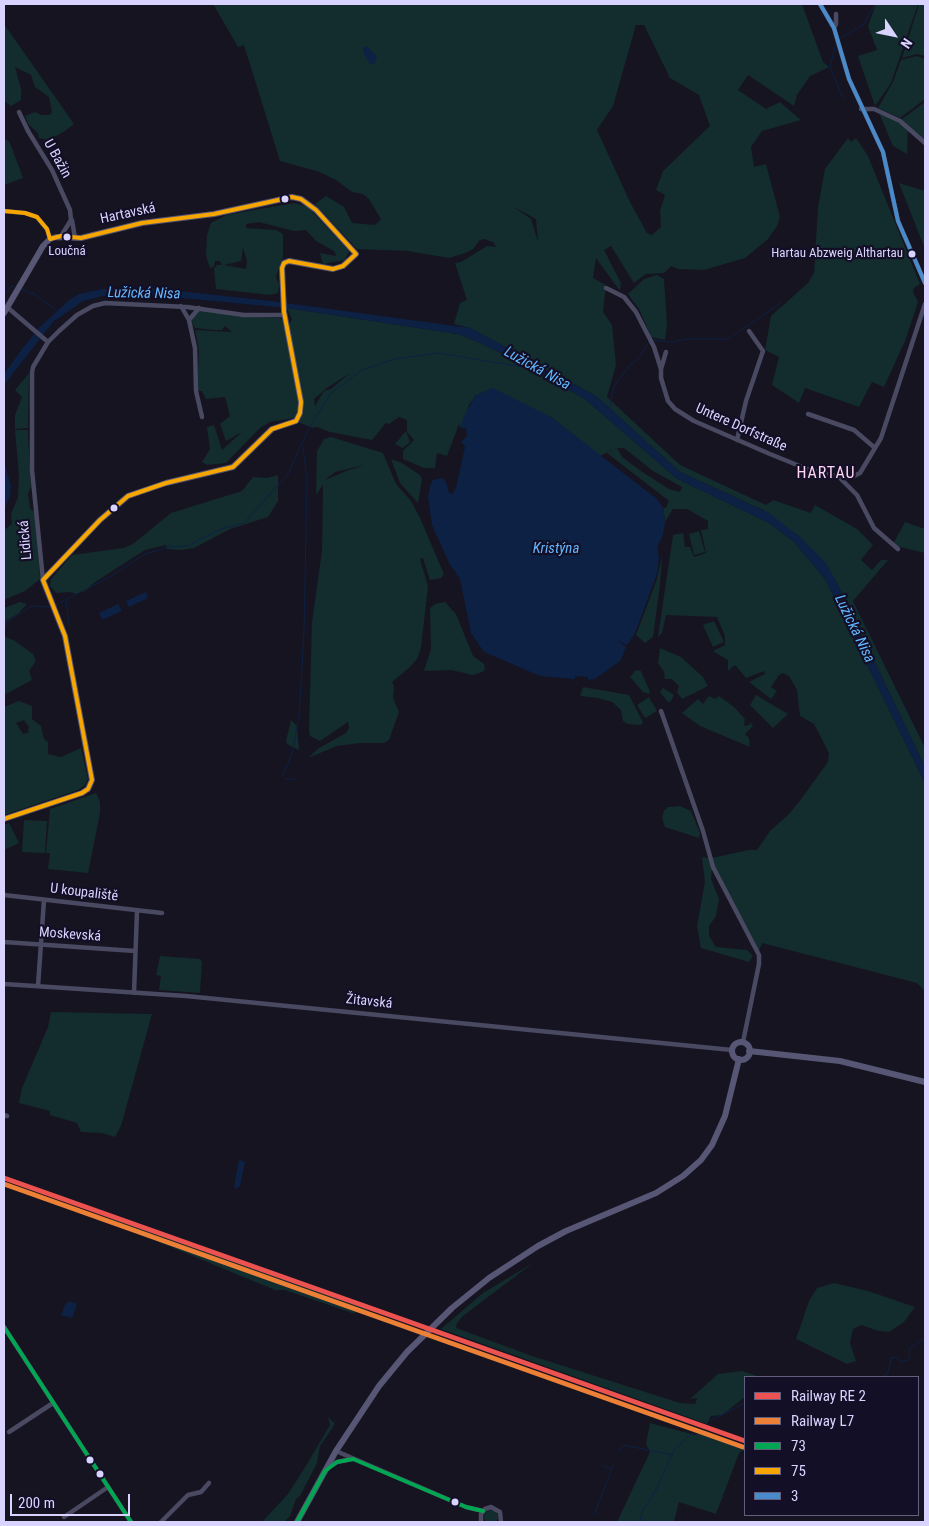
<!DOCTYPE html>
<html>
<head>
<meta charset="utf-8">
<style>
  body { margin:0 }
  #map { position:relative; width:929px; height:1526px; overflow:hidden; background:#161421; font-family:"Roboto Condensed",sans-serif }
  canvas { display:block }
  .frame { position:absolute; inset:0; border:5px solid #d9d4ff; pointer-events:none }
  .legend { position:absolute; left:744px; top:1376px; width:175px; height:140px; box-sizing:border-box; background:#130f26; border:1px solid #625e7d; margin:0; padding:6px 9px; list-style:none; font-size:15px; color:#d9d4ff }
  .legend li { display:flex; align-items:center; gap:10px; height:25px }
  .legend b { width:25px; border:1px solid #625e7d }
  .north { position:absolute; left:869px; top:10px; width:50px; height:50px; -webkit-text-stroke:4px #130f26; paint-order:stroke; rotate:124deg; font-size:14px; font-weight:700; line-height:20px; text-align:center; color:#d9d4ff }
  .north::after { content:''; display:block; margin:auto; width:18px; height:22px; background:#d9d4ff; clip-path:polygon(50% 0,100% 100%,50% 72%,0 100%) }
  .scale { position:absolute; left:10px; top:1494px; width:120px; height:22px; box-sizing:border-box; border:2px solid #d9d4ff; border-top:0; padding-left:6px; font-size:15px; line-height:18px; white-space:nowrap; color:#d9d4ff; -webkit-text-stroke:4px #130f26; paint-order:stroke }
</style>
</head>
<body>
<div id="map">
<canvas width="929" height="1526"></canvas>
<div class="frame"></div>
<ul class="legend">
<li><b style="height:6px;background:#eb5250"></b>Railway RE 2</li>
<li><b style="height:6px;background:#ed8037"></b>Railway L7</li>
<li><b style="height:6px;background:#00a651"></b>73</li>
<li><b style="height:6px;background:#f7a600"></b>75</li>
<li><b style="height:6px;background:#498acb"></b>3</li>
</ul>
<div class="north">N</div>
<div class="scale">200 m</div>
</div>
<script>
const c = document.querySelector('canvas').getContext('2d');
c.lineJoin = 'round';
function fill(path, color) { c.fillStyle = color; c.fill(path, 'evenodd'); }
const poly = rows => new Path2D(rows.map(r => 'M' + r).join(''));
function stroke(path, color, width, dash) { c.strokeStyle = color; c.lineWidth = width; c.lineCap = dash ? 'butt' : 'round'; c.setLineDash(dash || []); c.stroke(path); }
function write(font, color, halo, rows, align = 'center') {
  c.font = font + ' "Roboto Condensed",sans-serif'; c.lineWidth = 4.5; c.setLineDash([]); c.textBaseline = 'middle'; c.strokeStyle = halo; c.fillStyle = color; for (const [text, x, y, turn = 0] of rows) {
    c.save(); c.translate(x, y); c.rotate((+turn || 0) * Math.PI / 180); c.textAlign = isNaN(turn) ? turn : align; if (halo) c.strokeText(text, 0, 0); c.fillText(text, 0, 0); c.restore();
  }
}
fill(poly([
  [213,4,802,4,823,62,829,67,810,76,797,95,794,106,748,75,738,90,766,109,780,102,801,120,762,131,751,147,754,167,766,164,780,217,777,226,768,239,745,258,704,270,678,269,671,266,664,273,646,274,634,283,611,246,604,250,621,283,620,291,596,258,593,278,606,285,603,312,612,325,616,365,607,397,680,465,766,505,773,500,811,513,815,505,857,529,873,545,861,560,872,570,881,560,888,560,853,601,925,748,925,767,835,579,801,538,763,510,680,472,596,396,470,328,454,324,460,303,467,300,455,263,461,262,487,246,496,247,493,242,484,239,480,240,473,249,465,253,449,258,408,251,357,249,315,204,326,196,344,207,352,223,375,225,381,219,369,199,363,194,352,192,336,180,320,172,280,161,244,45,238,47],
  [636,25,644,25,670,78,699,95,710,126,663,171,656,190,665,195,660,211,661,227,652,235,647,233,630,202,597,130,613,106],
  [514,207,536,219,538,242,531,219],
  [876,4,918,4,891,83,875,106,858,56,877,50,868,26],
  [919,4,925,4,925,56,917,54,902,58],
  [4,24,74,124,65,131,49,140,39,138,38,133,28,124,25,116,35,112,42,115,50,115,52,112,49,97,35,87,31,75,15,67,21,89,21,100,11,106,4,101],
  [917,56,925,59,925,99,900,118,878,108,893,82,901,60],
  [925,102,925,142,901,120],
  [879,113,908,128,907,154,893,146],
  [848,138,851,142,856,138,868,156,920,284,914,288,913,292,918,302,905,341,884,387,872,382,859,407,805,388,799,403,772,385,779,357,765,350,771,316,808,283,814,273,818,207,825,169],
  [6,139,10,143,23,178,4,185,4,145],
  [899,183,925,191,925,250,925,249],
  [294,203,308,207,349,251,345,260,323,264,320,253,336,256,334,251,316,241,306,230,294,231,259,222,246,224,246,228,276,230,283,234,283,257,276,277,279,285,278,293,270,295,216,289,214,269,217,265,222,265,220,261,215,261,214,267,210,268,206,256,207,235,211,223,226,215],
  [243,248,247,261,246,269,224,265,241,261],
  [657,275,664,279,667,325,665,340,651,337,639,309,628,294,644,279],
  [287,308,458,334,471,339,510,357,585,399,676,478,769,523,794,542,825,579,925,783,925,991,917,983,762,943,759,951,719,879,712,858,748,850,757,850,770,831,788,815,799,802,828,762,829,753,814,724,800,716,797,690,789,676,783,673,779,675,771,687,777,691,771,699,749,682,765,674,764,671,746,678,735,665,728,671,728,660,713,651,725,645,725,636,717,617,666,615,662,633,658,637,673,535,683,533,685,547,690,547,694,557,706,553,701,530,708,529,708,521,687,509,673,509,665,522,663,508,666,508,669,501,607,453,617,448,600,456,551,417,476,395,469,405,461,428,459,424,447,456,437,453,435,468,424,468,403,459,403,451,414,440,407,432,407,420,399,417,389,424,386,423,372,440,330,432,317,427,313,428,300,423,298,421,304,410,289,325,292,319],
  [350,373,331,389,324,391,315,406,314,399,327,388],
  [617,448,624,448,653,471,682,487,680,492,669,489,641,471,622,457],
  [202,310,251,317,280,318,283,321,298,401,297,413,294,418,270,422,260,428,226,463,207,465,202,462,210,449,207,427,214,425,222,450,242,432,226,441,220,424,230,416,225,397,206,399,202,391,197,391,199,350,195,330,232,332,225,326,222,330,215,330,195,328,192,323,193,317,197,312],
  [29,373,28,428,15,429,15,415,22,397,15,390],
  [15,430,28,430,28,434,31,487,28,494,30,509,34,511,36,524,40,579,25,591,4,600,4,530,12,524,11,514,18,497,19,476],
  [406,431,410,442,403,448,395,444],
  [331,437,383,453,396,484,411,501,420,518,444,574,441,578,430,580,423,558,420,559,428,586,421,648,417,659,410,667,392,682,394,686,393,698,399,712,389,740,384,743,360,743,337,746,308,758,319,748,346,733,349,728,348,722,320,741,310,736,309,730,312,622,322,551,323,485,316,495,317,451,324,439],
  [365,465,346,471,325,480,335,472],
  [391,459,402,463,420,475,422,479,418,503,400,483],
  [278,475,278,501,268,517,230,529,194,548,181,550,167,549,166,545,145,550,95,582,85,591,76,594,70,592,56,593,50,586,51,579,72,555,123,548,133,544,171,513,242,491,253,477,267,478],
  [905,522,925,529,925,553,896,546,894,542],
  [699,531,705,552,694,555,689,534],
  [662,556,660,585,653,637,645,643,636,635,657,579],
  [20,602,27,604,19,613,6,621,4,626,4,608],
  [445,602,456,614,473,656,484,664,485,669,482,672,473,675,451,670,424,671,431,649,430,608,435,604],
  [714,621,724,642,713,647,703,625],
  [4,636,15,641,33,654,36,661,29,671,32,680,4,695],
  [660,648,681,657,703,677,708,686,682,699,677,692,679,686,672,679,665,679,664,672,658,663],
  [636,670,641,671,650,692,649,694,643,692,630,677],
  [583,687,629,695,643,722,641,725,628,724,623,721,621,710,612,702,598,698,580,696],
  [663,688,674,695,671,701,668,702,663,696,660,692],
  [756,695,788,714,773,728,750,705],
  [709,696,715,699,719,696,734,707,745,719,744,726,749,725,750,722,753,726,745,734,749,738,750,747,700,726,682,713,698,699,703,704],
  [649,697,657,711,645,718,637,705],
  [19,701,32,706,32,719,41,726,44,739,48,742,48,754,61,757,81,748,88,779,85,785,78,790,4,815,4,707],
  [24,720,29,727,28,733,23,734,16,723],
  [291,720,297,726,299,750,287,744,286,741],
  [96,793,100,802,100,813,88,873,48,869,50,853,46,853,50,809],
  [680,806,691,811,700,833,699,838,665,827,662,818,664,811,668,807],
  [24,820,47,821,45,853,22,852],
  [9,823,19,843,4,850,4,825],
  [702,857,709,858,712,867,711,879,719,899,716,916,709,926,709,936,716,947,747,950,753,956,749,962,701,948,697,926,705,882],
  [160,956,200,959,202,962,200,993,159,990,161,976,156,975],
  [51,1012,152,1014,121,1126,115,1137,102,1133,81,1132,77,1123,50,1115,50,1111,19,1103,22,1088,48,1027],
  [101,1214,280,1278,370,1310,352,1313,285,1290,275,1290,149,1238],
  [533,1263,463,1316,457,1323,456,1328,532,1356,680,1403,695,1404,697,1398,690,1399,718,1374,742,1371,760,1377,745,1377,745,1397,722,1415,711,1416,707,1424,441,1329,483,1293],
  [834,1283,868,1291,915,1307,904,1322,889,1332,879,1331,861,1325,853,1329,850,1343,856,1361,847,1364,796,1339,809,1301,817,1288],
  [328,1417,335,1424,320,1446,317,1463,300,1496,296,1499,290,1516,284,1522,262,1522,288,1494,304,1469,330,1425],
  [650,1423,695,1435,707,1431,745,1450,740,1452,738,1456,716,1514,679,1502,674,1522,617,1522,650,1452,646,1444],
  '484 1517a7 7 0 1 1 14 0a7 7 0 1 1-14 0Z'
]), '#132c2d');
fill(poly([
  [363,47,368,47,377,57,374,64,370,64,364,54],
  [150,288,271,301,470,328,596,396,680,472,769,513,801,538,825,562,835,579,925,767,925,783,825,579,794,542,769,523,676,478,585,399,510,357,471,339,458,334,287,308,151,295,103,296,83,301,53,322,4,385,4,374,22,349,39,328,69,300,79,294,103,289],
  [493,388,551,417,657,499,663,508,665,522,663,535,657,547,659,558,657,574,635,633,627,645,617,640,626,647,623,655,620,661,595,679,588,680,588,677,575,676,575,679,540,676,484,652,471,633,460,579,449,563,432,525,428,497,430,486,433,480,442,478,446,482,449,493,452,494,456,488,465,447,461,442,467,436,466,428,461,428,463,418,476,395],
  [4,461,11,486,10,497,4,510],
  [146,592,148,598,129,607,126,601],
  [118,604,122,611,102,620,99,613],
  [239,1160,245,1162,240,1186,236,1189,234,1186],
  [69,1301,77,1304,72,1318,61,1315,65,1305]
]), '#0d2144');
stroke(poly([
  [841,38,864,24,875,4],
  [836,43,830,67,844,100],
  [22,289,36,295,57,311],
  [4,295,12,286,15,287],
  [652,340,673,342,687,339,728,339,782,302],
  [609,410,614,386,630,365,638,359,649,342],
  [66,600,69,625],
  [55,605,110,577,145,554,168,547,187,546,221,529,244,523,288,474,309,428,331,393,362,370,394,359,439,353,529,368],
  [4,630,7,622,32,606,51,607],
  [283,776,292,754,299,717,304,631,307,479,303,447],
  [285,779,296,779],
  [882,1377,888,1373,891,1358,897,1357,900,1362,909,1360,910,1348,925,1338],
  [710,1421,745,1403],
  [618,1452,623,1445,673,1455],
  [603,1466,611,1468],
  [594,1515,614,1463],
  [640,1522,642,1512,656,1490,674,1450,691,1434,703,1430]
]), '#0d2144', 1);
stroke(poly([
  [820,4,834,28,849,79,883,152,898,221,925,283],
  [834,28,836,24,836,14],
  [861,109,874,109,900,121,925,143],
  [19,112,28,131,52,170,70,210,71,220,61,236],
  [4,211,25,213,37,217,47,229,50,239],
  [72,220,75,238],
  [606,288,624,297,636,312,654,347,661,369,661,378,668,401,675,409,694,421,770,454,807,469,839,477,852,477,860,473,881,438,925,304],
  [181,306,189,320],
  [7,307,48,342],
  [199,308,189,320,195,348,196,391,202,417],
  [661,369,666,352],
  [808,414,854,430,875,448],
  [737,440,746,401,763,351,749,331],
  [839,477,857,495,874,528,898,549],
  [43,580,32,470,32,373,33,367,48,342,59,331,77,315,93,306,105,303,187,307,244,315,285,315],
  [661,711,703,831,713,867,759,955,759,964,743,1042],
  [4,895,162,913],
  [4,942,135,951],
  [4,984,186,996,732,1050],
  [38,986,44,900],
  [134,993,137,911],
  [4,1115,7,1116],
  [4,1327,131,1522],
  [9,1432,53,1403],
  [336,1451,466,1507,483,1511],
  [329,1467,337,1462,352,1459],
  [64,1517,108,1487],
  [161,1522,188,1495,201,1492,209,1483],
  [481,1522,481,1514,485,1509,491,1507,500,1512,501,1522]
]), '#4a4962', 4.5);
stroke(poly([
  [4,313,43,246,50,239,56,237,81,238,142,223,214,214,292,197,301,199,316,210,356,254,343,266,333,269,289,261,284,263,282,268,284,312,301,402,300,413,296,421,272,429,233,467,166,483,128,496,100,520,43,580,65,636,92,780,88,789,82,793,4,819],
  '732 1051a9 9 0 1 1 18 0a9 9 0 1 1-18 0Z',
  [749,1051,840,1061,925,1082],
  [297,1522,336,1451,379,1386,407,1352,452,1308,489,1278,538,1246,566,1231,656,1193,683,1176,701,1160,712,1145,725,1116,739,1059]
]), '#575674', 6);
stroke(poly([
  [4,1327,131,1522],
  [297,1522,325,1471,337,1462,353,1459,466,1507,483,1511]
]), '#00a651', 4);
stroke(poly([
  [4,211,25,213,37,217,47,229,50,239,61,236,81,238,142,223,214,214,292,197,301,199,316,210,356,254,343,266,333,269,289,261,284,263,282,268,284,312,301,402,300,413,296,421,272,429,233,467,166,483,128,496,100,520,43,580,65,636,92,780,88,789,82,793,4,819]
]), '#f7a600', 4);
stroke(poly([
  [820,4,834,28,849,79,883,152,898,221,925,283]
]), '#498acb', 4);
stroke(poly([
  [4,1178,745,1441]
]), '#eb5250', 5);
stroke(poly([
  [4,1184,743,1447]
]), '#ed8037', 5);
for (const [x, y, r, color] of [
  [285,199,4.5,"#d9d4ff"],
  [67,237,4.5,"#d9d4ff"],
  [912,254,4.5,"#d9d4ff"],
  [114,508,4.5,"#d9d4ff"],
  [90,1460,4.5,"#d9d4ff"],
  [100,1474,4.5,"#d9d4ff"],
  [455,1502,4.5,"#d9d4ff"]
]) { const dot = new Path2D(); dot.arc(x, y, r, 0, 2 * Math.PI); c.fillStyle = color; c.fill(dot); stroke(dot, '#130f26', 2); }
write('13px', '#d9d4ff', '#130f26', [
  ["Loučná",67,252],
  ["Hartau Abzweig Althartau",903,254,"right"]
]);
write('14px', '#d9d4ff', '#130f26', [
  ["U Bažin",57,159,61],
  ["Hartavská",128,214,-12],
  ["Untere Dorfstraße",741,428,24],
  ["Lidická",26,540,-95],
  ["U koupaliště",84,893,7],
  ["Moskevská",70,935,4],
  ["Žitavská",369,1002,6]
]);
write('italic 15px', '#62b6ff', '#130f26', [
  ["Lužická Nisa",144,294,1],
  ["Lužická Nisa",537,369,29],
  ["Kristýna",556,549],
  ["Lužická Nisa",854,629,64]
]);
c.letterSpacing = '1px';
write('16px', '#ffd6f0', '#130f26', [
  ["HARTAU",826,474]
]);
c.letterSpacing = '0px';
</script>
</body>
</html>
